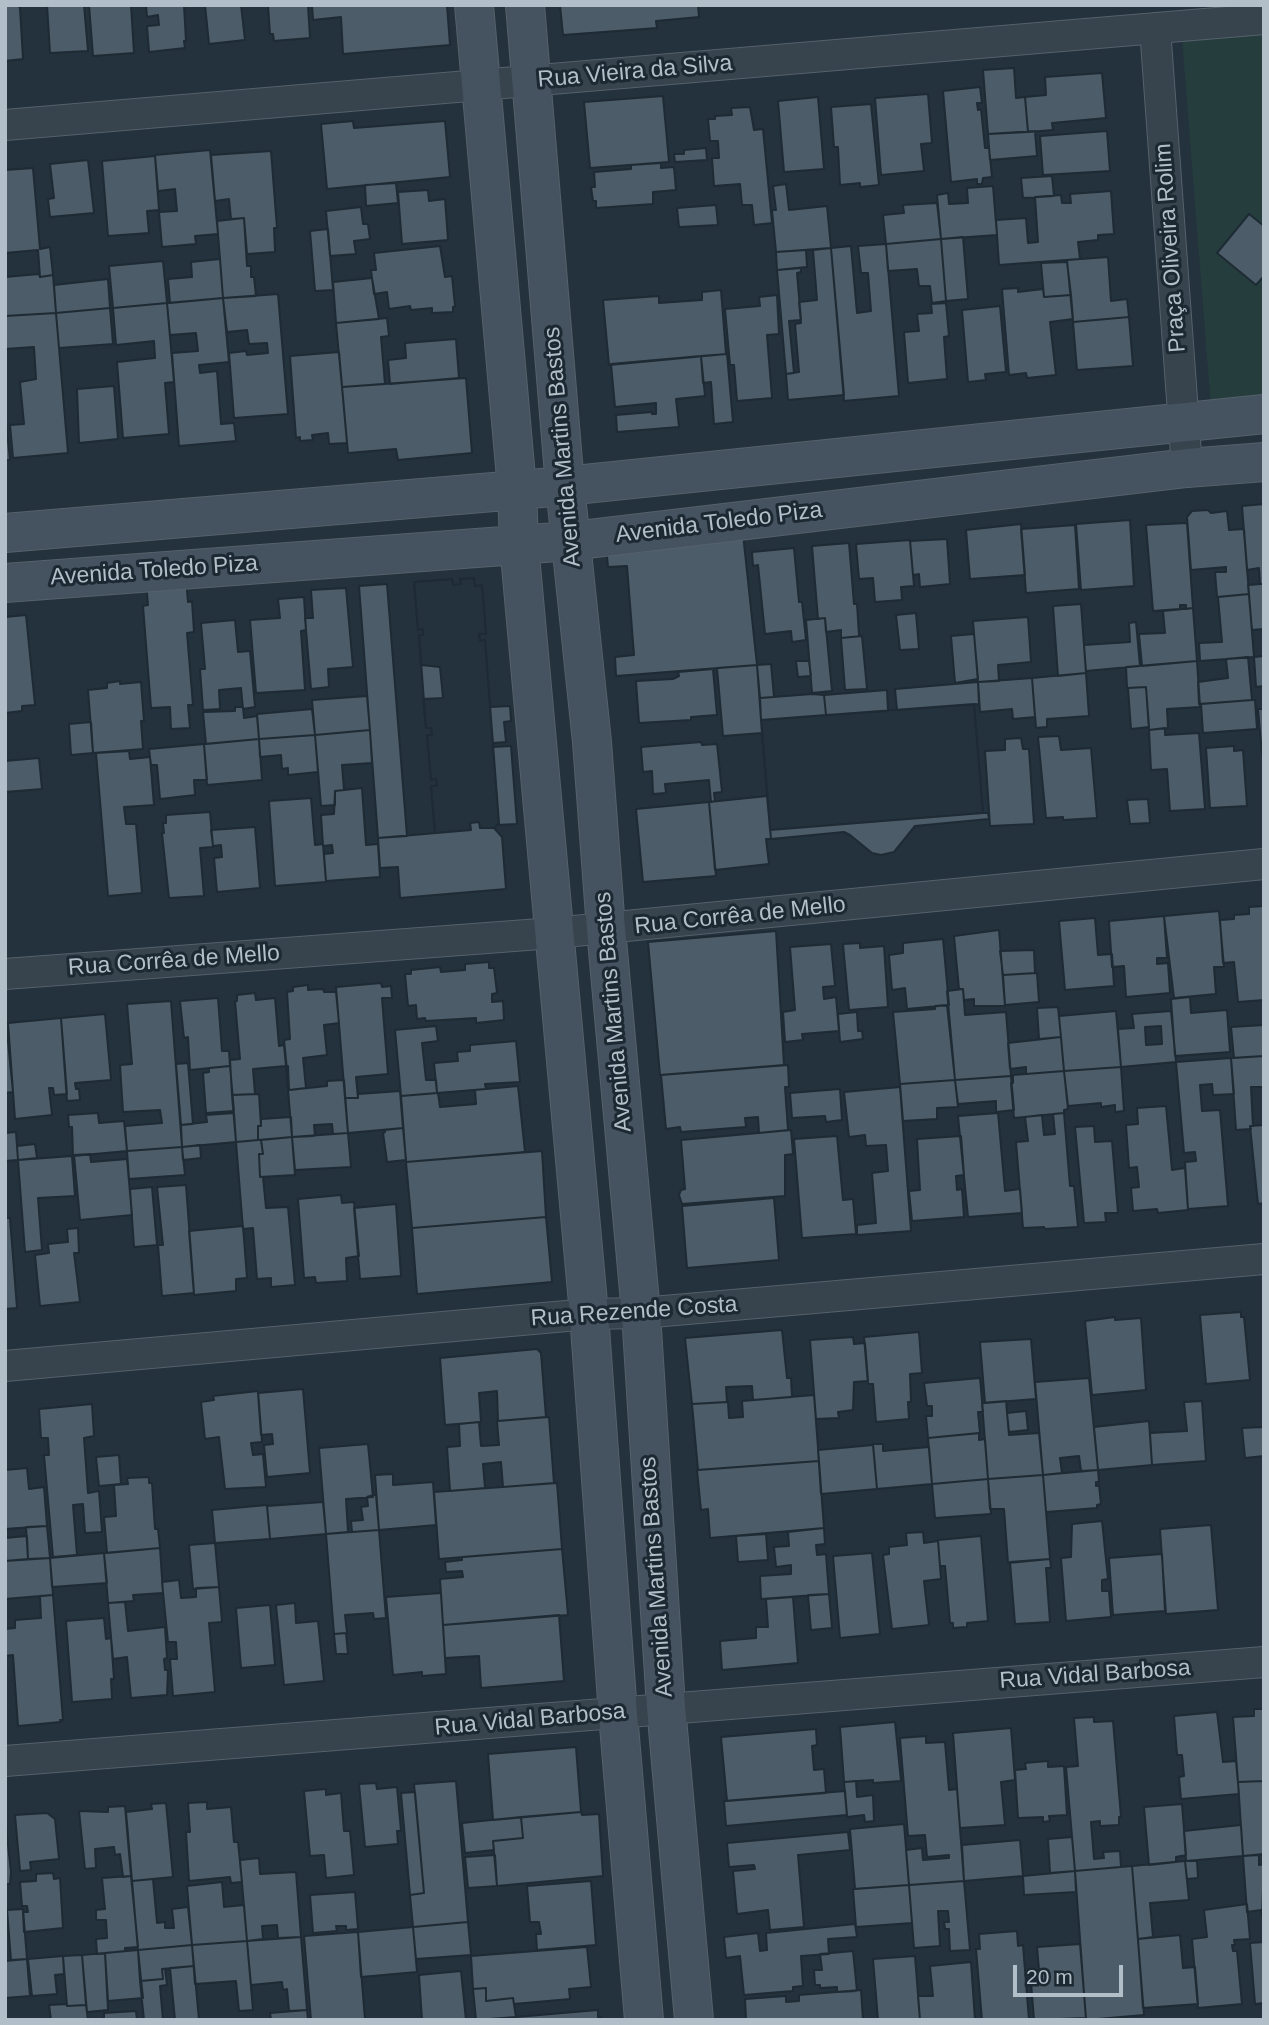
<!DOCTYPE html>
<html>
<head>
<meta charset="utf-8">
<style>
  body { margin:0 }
  #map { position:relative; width:1269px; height:2025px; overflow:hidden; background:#23323d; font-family:Arial,sans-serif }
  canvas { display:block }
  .frame { position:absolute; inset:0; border:7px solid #b2bec8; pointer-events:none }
  .scale { position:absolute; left:1013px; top:1965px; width:110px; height:32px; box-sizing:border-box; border:4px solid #b2bec8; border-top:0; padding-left:9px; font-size:21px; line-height:24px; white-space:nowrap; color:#b2bec8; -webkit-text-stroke:5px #1c2832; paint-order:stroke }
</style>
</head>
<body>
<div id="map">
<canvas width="1269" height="2025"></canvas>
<div class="frame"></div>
<div class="scale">20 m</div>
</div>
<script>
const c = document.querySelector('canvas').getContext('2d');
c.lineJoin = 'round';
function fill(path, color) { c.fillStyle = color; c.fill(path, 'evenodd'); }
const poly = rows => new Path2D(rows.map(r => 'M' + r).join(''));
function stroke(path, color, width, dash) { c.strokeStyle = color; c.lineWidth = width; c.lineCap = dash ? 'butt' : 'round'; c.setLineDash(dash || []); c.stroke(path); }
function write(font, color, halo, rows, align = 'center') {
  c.font = font + ' Arial,sans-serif'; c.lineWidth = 6; c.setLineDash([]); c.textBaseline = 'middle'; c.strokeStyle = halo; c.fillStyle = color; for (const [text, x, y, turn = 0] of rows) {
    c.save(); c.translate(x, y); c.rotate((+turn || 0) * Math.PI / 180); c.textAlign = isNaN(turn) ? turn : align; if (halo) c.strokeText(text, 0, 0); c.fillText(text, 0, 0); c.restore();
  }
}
fill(poly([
  [1264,32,1264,403,1211,407,1182,38]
]), '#253e3d');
const building = poly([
  [5,5,18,5,20,8,23,59,5,61,5,5],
  [47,5,84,5,88,51,50,53,47,5],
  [89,5,131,5,134,53,93,56,89,5],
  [146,5,184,5,186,41,184,41,185,48,149,52,147,26,159,25,158,15,147,17,146,5],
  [205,5,241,5,245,40,209,44,205,5],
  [268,5,308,5,310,38,274,41,273,34,270,34,268,5],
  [312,5,447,5,450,45,343,54,341,17,313,20,312,5],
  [560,5,698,5,699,17,656,21,657,28,563,35,560,5],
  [1014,68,1016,98,1025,97,1028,132,988,134,983,70,1014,68],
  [1102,73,1106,118,1052,123,1053,130,1028,132,1025,97,1046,95,1045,77,1102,73],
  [980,87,982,103,977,103,978,110,981,109,985,148,989,148,992,177,983,178,982,184,977,184,977,179,951,182,943,91,980,87],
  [928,94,932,143,921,144,924,171,881,175,875,98,928,94],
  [663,96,669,162,590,168,584,102,663,96],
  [818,97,824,169,784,172,778,101,818,97],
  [871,104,879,185,860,187,860,183,840,185,838,147,834,147,831,107,871,104],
  [750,107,754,130,763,129,772,223,754,225,752,205,742,205,740,184,714,186,712,158,719,158,718,141,710,141,708,119,715,119,715,116,732,115,731,108,750,107],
  [353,121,354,128,445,121,450,177,327,189,321,124,353,121],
  [1035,131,1037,156,990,160,988,134,1035,131],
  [1107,131,1110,171,1043,175,1040,136,1107,131],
  [706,148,707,160,675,162,674,154,684,154,684,150,706,148],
  [210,150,218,234,195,236,196,244,162,247,159,212,177,211,175,189,158,191,155,155,210,150],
  [271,151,277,228,274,228,275,252,247,254,244,218,231,219,229,199,215,201,211,155,271,151],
  [155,156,159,210,147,211,149,233,108,236,102,161,155,156],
  [88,160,94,213,50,217,48,199,54,198,50,164,88,160],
  [661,163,661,168,674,167,676,190,653,192,653,204,596,208,596,201,593,201,591,187,595,187,594,172,631,169,631,165,661,163],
  [33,168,40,249,50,247,53,275,40,277,38,250,5,253,5,170,33,168],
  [1052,176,1054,196,1023,198,1021,178,1052,176],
  [396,183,398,203,366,206,365,185,396,183],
  [786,184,789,210,827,206,831,248,776,252,772,210,776,210,773,186,786,184],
  [993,186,997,235,941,239,937,195,948,193,949,204,968,203,967,188,993,186],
  [428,190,429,201,445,199,448,240,402,244,398,192,428,190],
  [1111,191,1114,234,1098,235,1098,240,1078,242,1080,259,999,265,996,220,1026,218,1028,243,1038,242,1035,197,1061,195,1062,203,1071,203,1070,194,1111,191],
  [937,203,941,239,886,244,883,215,904,213,903,205,937,203],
  [716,205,718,225,679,227,677,208,716,205],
  [361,207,363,224,368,224,370,239,354,241,356,254,330,256,326,211,361,207],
  [1249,214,1264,226,1264,276,1256,285,1217,253,1249,214],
  [244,218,247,266,251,266,251,277,254,277,256,296,223,298,217,221,244,218],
  [328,229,333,290,315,291,310,231,328,229],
  [963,237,968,299,946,301,941,239,963,237],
  [941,239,946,301,932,303,930,286,919,286,917,269,888,271,886,244,941,239],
  [886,244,899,396,844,401,831,248,851,246,857,313,871,311,868,273,861,273,858,246,886,244],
  [440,246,445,277,452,276,455,306,453,307,453,312,432,313,432,308,411,310,410,306,389,309,387,292,374,294,371,270,376,270,374,253,440,246],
  [831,248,844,395,788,400,786,374,799,372,795,324,801,323,799,302,817,300,813,250,831,248],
  [806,250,807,267,777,270,776,252,806,250],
  [1108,257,1111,301,1127,299,1129,317,1073,322,1067,260,1108,257],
  [220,259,223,298,170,303,168,279,192,277,191,262,220,259],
  [163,261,167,303,113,308,109,266,163,261],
  [1067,262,1071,295,1044,297,1041,263,1067,262],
  [801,268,801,272,797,273,801,320,789,321,794,373,786,374,777,270,801,268],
  [39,274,40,277,53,275,56,313,5,316,5,277,39,274],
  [372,278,379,319,336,323,333,282,372,278],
  [108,279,110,308,56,313,54,285,108,279],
  [1018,288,1018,292,1043,289,1044,297,1071,295,1073,319,1050,322,1056,375,1027,378,1026,373,1009,375,1002,289,1018,288],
  [721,290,726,354,609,365,603,300,659,296,659,303,702,300,702,292,721,290],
  [278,294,288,414,234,418,229,353,246,351,247,355,268,353,267,343,249,344,247,330,227,332,223,298,278,294],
  [777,295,779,334,767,335,772,398,737,401,734,365,730,365,725,309,760,306,759,297,777,295],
  [223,298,229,362,199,365,200,373,217,371,221,424,234,423,236,441,179,446,172,353,198,351,196,333,170,335,167,303,223,298],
  [167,303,174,382,165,383,169,434,123,438,117,362,155,358,154,341,116,345,113,308,167,303],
  [946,303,949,336,944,337,947,379,908,383,904,332,919,331,917,314,932,313,931,304,946,303],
  [1000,306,1006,372,985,374,986,380,968,382,962,310,1000,306],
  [110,308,113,344,59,348,56,313,110,308],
  [56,313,68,453,13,458,10,425,24,424,20,382,36,379,34,347,5,349,5,316,56,313],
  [1129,317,1133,366,1077,370,1073,322,1129,317],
  [387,318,389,336,381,337,385,384,342,387,336,323,387,318],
  [456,339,459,378,390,384,388,360,406,358,405,343,456,339],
  [339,352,347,443,329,444,328,433,312,435,313,440,300,441,300,437,296,438,290,356,339,352],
  [727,354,733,422,714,424,711,382,703,383,701,356,727,354],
  [701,356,705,396,676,399,679,427,617,432,616,415,652,412,652,414,656,414,656,403,615,407,611,364,701,356],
  [466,378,472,453,398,460,396,449,348,453,342,387,466,378],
  [114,386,118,439,79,443,77,389,114,386],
  [5,412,10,460,5,460,5,412],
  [1264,504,1264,584,1260,584,1259,568,1247,570,1242,506,1264,504],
  [1208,510,1211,513,1227,511,1229,530,1244,529,1249,594,1217,597,1215,572,1226,572,1226,567,1191,570,1187,517,1192,511,1208,510],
  [1130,520,1134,586,1081,590,1076,524,1130,520],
  [1187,523,1193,608,1186,609,1186,605,1180,605,1180,609,1153,611,1146,525,1187,523],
  [1021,524,1025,575,970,579,966,530,1021,524],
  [1075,525,1079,589,1026,593,1021,529,1075,525],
  [743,534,757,665,616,676,615,657,634,655,627,566,608,567,606,546,743,534],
  [947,539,950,584,920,587,919,574,913,575,910,541,947,539],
  [910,540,914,586,901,587,902,600,875,602,873,578,859,579,856,544,910,540],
  [849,543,854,604,857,604,859,635,862,636,841,638,841,630,826,632,825,618,818,619,812,546,849,543],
  [794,548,799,602,802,602,806,640,792,642,791,631,765,634,758,565,753,566,752,552,794,548],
  [474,578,475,586,482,585,486,634,479,634,480,641,485,640,499,823,494,828,480,828,479,822,470,823,471,830,435,833,431,786,437,786,436,779,431,780,427,735,432,735,431,728,426,728,419,635,423,635,423,629,418,630,414,582,452,579,453,585,461,584,460,579,474,578],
  [474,578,475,586,482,585,486,634,479,634,480,641,485,640,499,823,494,828,480,828,479,822,470,823,471,830,435,833,431,786,437,786,436,779,431,780,427,735,432,735,431,728,426,728,423,699,443,698,440,667,421,665,419,635,423,635,423,629,418,630,414,582,452,579,453,585,461,584,460,579,474,578],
  [186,579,188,602,192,601,194,632,187,633,193,705,188,705,190,728,171,729,170,707,151,708,143,606,148,605,146,582,186,579],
  [387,584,407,836,378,838,359,586,387,584],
  [1260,584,1264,584,1264,629,1252,630,1248,585,1260,584],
  [346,588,353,667,328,669,329,687,311,689,305,618,313,618,311,590,346,588],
  [1249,594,1254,657,1200,661,1199,643,1222,642,1218,597,1249,594],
  [304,597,306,630,301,631,305,690,256,693,250,620,280,618,278,599,304,597],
  [1081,604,1086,673,1058,676,1053,606,1081,604],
  [1193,608,1197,661,1142,666,1139,634,1165,633,1163,611,1193,608],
  [916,613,919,649,900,650,896,615,916,613],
  [26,615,35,705,22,706,22,711,5,713,5,617,26,615],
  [1028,617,1031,662,998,665,999,681,978,682,973,621,1028,617],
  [825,618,832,691,812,693,806,620,825,618],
  [235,620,238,652,250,651,255,707,243,709,241,688,219,690,220,709,203,710,200,669,205,669,201,623,235,620],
  [1136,622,1140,666,1086,671,1084,645,1130,642,1129,623,1136,622],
  [974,634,978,679,955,683,951,636,974,634],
  [862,636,867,689,845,690,841,638,862,636],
  [1264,656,1264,686,1256,687,1254,657,1264,656],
  [1248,657,1252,700,1199,704,1198,682,1228,678,1226,659,1248,657],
  [796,661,809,661,811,676,798,677,796,661],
  [1197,661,1200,707,1167,709,1168,728,1149,730,1146,687,1127,688,1126,667,1197,661],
  [771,664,774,697,760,698,757,665,771,664],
  [757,665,762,733,723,736,717,668,757,665],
  [713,669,717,715,691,717,691,720,639,723,636,681,673,679,679,676,678,672,713,669],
  [1086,673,1089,716,1047,719,1047,727,1036,728,1032,678,1086,673],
  [1032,678,1035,717,1013,719,1012,709,980,712,978,682,1032,678],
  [120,681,120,684,141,682,144,721,141,721,143,749,93,753,88,690,107,688,107,683,120,681],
  [978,682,979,704,897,710,895,689,978,682],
  [1146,687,1149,727,1131,729,1128,688,1146,687],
  [887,690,888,711,826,715,824,695,887,690],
  [812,694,824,695,826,715,761,720,760,698,812,694],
  [367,696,370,730,315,735,312,700,367,696],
  [1252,700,1255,700,1257,729,1203,733,1201,704,1252,700],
  [974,704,983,813,770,830,761,720,974,704],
  [974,704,983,813,988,813,989,819,915,826,894,852,881,855,872,853,850,835,844,832,771,839,761,720,974,704],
  [510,706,511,721,504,722,506,742,493,743,490,707,510,706],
  [235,707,243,707,244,718,257,716,259,739,206,744,203,712,235,711,235,707],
  [312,709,315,735,259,739,257,714,312,709],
  [1258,709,1264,709,1264,754,1262,754,1258,709],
  [91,722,93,753,71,755,69,724,91,722],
  [1165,728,1165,735,1199,733,1205,809,1170,811,1167,769,1151,770,1149,730,1165,728],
  [370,730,372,763,342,765,344,790,335,791,335,805,321,806,315,735,370,730],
  [315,735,318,772,288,775,288,768,282,769,281,755,260,757,259,739,315,735],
  [1059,736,1061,750,1091,748,1097,818,1063,820,1063,817,1046,818,1038,737,1059,736],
  [1021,738,1023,749,1029,749,1034,824,990,826,985,751,1005,750,1005,739,1021,738],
  [259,739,262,780,207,785,204,744,259,739],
  [701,742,702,745,717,744,722,792,714,793,715,801,711,802,709,780,665,784,666,793,653,794,652,771,643,772,641,747,701,742],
  [204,744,207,780,194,780,195,795,160,799,157,765,151,765,149,749,204,744],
  [511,746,517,824,497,825,499,823,493,747,511,746],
  [1234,746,1234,751,1243,750,1247,806,1210,808,1206,748,1234,746],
  [129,751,130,759,150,757,154,805,124,807,126,824,136,824,142,893,108,896,96,753,129,751],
  [39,758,42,789,5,792,5,761,39,758],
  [362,788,366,845,378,844,380,877,326,881,324,854,333,853,332,845,323,846,321,815,334,814,335,791,362,788],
  [767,796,771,839,766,839,769,864,715,870,709,802,767,796],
  [311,798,315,845,323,844,326,882,275,886,269,801,311,798],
  [1148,799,1150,823,1130,824,1127,800,1148,799],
  [709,802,716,876,643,882,636,809,709,802],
  [210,812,213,847,200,848,204,896,169,898,162,833,164,833,163,823,166,823,166,815,210,812],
  [479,822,480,828,494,828,502,837,506,889,400,898,398,867,380,868,378,838,471,830,470,823,479,822],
  [255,827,260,888,217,892,214,858,222,857,221,845,213,846,211,830,255,827],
  [1264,906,1264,1000,1238,1002,1234,962,1223,963,1220,920,1234,919,1234,915,1249,914,1249,907,1264,906],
  [1219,911,1224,967,1214,967,1216,994,1174,998,1164,916,1219,911],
  [1164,916,1167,958,1157,958,1157,964,1168,963,1170,993,1126,997,1124,966,1112,967,1109,921,1164,916],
  [1095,918,1098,955,1112,954,1114,986,1065,990,1059,921,1095,918],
  [999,930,1005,1006,974,1006,974,999,964,1000,963,989,959,989,954,936,999,930],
  [776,931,784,1065,660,1075,648,942,776,931],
  [943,939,949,1005,907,1009,905,988,892,990,889,955,903,953,903,943,943,939],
  [860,943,860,948,884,946,888,1007,849,1010,843,944,860,943],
  [831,944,835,986,823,987,824,999,836,997,839,1031,802,1034,803,1040,785,1042,783,1012,795,1010,790,947,831,944],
  [1034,950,1035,973,1003,975,1000,951,1034,950],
  [489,962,489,968,494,968,497,993,492,994,492,1002,503,1001,504,1020,476,1023,476,1018,426,1021,425,1018,417,1019,416,1005,408,1006,405,974,411,974,411,970,440,967,441,972,465,970,465,964,489,962],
  [1037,973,1039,1002,1005,1005,1003,975,1037,973],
  [381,983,382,987,391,986,392,998,382,998,388,1074,356,1077,358,1098,345,1098,336,987,381,983],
  [308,985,308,990,323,989,324,992,336,992,339,1023,324,1025,327,1055,303,1058,306,1088,289,1090,284,1040,290,1039,287,992,293,991,293,987,308,985],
  [963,989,965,1015,1006,1012,1011,1076,955,1080,947,991,963,989],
  [255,993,256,1000,275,998,279,1046,284,1045,286,1066,253,1069,255,1094,232,1095,230,1060,240,1059,235,1001,237,1001,237,995,255,993],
  [1190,997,1191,1013,1227,1010,1230,1052,1175,1056,1171,999,1190,997],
  [218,998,222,1051,229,1051,230,1066,190,1070,188,1037,184,1038,180,1001,218,998],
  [171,1001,182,1147,127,1151,125,1126,162,1123,160,1110,123,1112,120,1065,132,1064,127,1004,171,1001],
  [947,1005,955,1080,900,1084,893,1012,935,1009,935,1006,947,1005],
  [1058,1007,1061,1037,1039,1039,1037,1008,1058,1007],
  [5,1011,13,1092,5,1093,5,1011],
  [1116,1011,1121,1067,1064,1071,1059,1016,1116,1011],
  [1171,1011,1176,1062,1121,1067,1118,1029,1134,1028,1132,1014,1171,1011],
  [1161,1026,1162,1044,1146,1045,1145,1027,1161,1026],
  [857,1012,858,1031,862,1031,863,1039,840,1042,838,1014,857,1012],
  [105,1014,111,1080,75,1083,76,1089,79,1089,80,1100,67,1101,61,1018,105,1014],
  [61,1018,67,1094,54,1095,53,1088,49,1088,52,1115,15,1119,8,1023,61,1018],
  [1264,1025,1264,1056,1234,1058,1231,1027,1264,1025],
  [436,1026,438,1041,422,1043,426,1080,436,1080,437,1093,401,1096,395,1030,436,1026],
  [1061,1037,1064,1071,1026,1074,1026,1067,1010,1069,1008,1043,1061,1037],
  [516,1041,520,1082,485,1084,486,1089,437,1093,434,1063,458,1061,457,1052,470,1051,470,1045,516,1041],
  [1264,1056,1264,1095,1263,1087,1251,1087,1253,1126,1250,1126,1251,1129,1236,1130,1231,1058,1264,1056],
  [1231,1058,1234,1094,1213,1095,1212,1084,1200,1085,1202,1111,1220,1110,1228,1206,1188,1209,1185,1162,1196,1161,1195,1152,1184,1153,1176,1062,1231,1058],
  [188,1063,193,1124,181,1125,176,1064,188,1063],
  [788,1065,789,1087,785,1087,788,1130,759,1133,758,1117,745,1118,746,1127,681,1132,680,1127,666,1129,661,1075,788,1065],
  [230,1066,234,1111,206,1113,203,1073,209,1072,209,1068,230,1066],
  [286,1066,288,1066,289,1090,327,1086,327,1081,344,1080,348,1133,333,1134,332,1124,314,1125,315,1136,292,1137,286,1066],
  [1121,1067,1124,1111,1115,1112,1115,1105,1101,1107,1101,1103,1068,1106,1064,1071,1121,1067],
  [1064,1071,1068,1109,1064,1110,1064,1113,1014,1118,1011,1083,1013,1083,1013,1075,1064,1071],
  [1011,1076,1014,1110,996,1112,996,1101,958,1104,955,1080,1011,1076],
  [955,1080,958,1107,937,1108,937,1119,903,1121,900,1084,955,1080],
  [518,1086,525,1152,406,1162,401,1096,438,1093,440,1107,476,1104,475,1090,518,1086],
  [900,1087,911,1231,857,1235,857,1225,876,1223,872,1173,888,1171,886,1145,866,1146,865,1135,849,1137,844,1092,900,1087],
  [840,1089,842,1120,826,1122,825,1116,792,1118,790,1093,840,1089],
  [400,1091,403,1128,348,1133,345,1098,358,1098,358,1094,400,1091],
  [259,1094,261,1126,258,1126,258,1140,236,1142,232,1095,259,1094],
  [1166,1106,1172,1170,1185,1168,1188,1210,1158,1213,1157,1209,1133,1211,1131,1188,1139,1187,1137,1167,1129,1168,1126,1125,1138,1124,1137,1108,1166,1106],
  [98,1113,99,1123,124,1121,127,1151,73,1156,72,1127,69,1127,68,1115,98,1113],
  [234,1113,236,1142,182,1147,181,1125,207,1122,206,1115,234,1113],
  [998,1113,1005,1191,1020,1189,1022,1213,968,1217,958,1116,998,1113],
  [1064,1113,1070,1186,1074,1186,1078,1227,1045,1229,1044,1227,1023,1228,1016,1142,1028,1141,1025,1117,1042,1115,1044,1135,1055,1134,1053,1114,1064,1113],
  [291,1117,292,1137,258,1140,258,1126,261,1126,261,1119,291,1117],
  [1264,1125,1264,1203,1258,1204,1250,1126,1264,1125],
  [1094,1126,1095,1142,1112,1141,1118,1213,1105,1213,1106,1222,1084,1223,1075,1127,1094,1126],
  [403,1128,406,1160,387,1162,383,1133,385,1132,385,1130,403,1128],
  [791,1130,793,1154,785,1155,785,1196,682,1204,679,1195,681,1190,685,1189,681,1140,791,1130],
  [16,1132,18,1160,5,1161,5,1133,16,1132],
  [348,1133,351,1167,295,1170,292,1137,348,1133],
  [837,1136,843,1200,853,1199,856,1234,802,1238,794,1139,837,1136],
  [961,1136,964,1175,956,1176,957,1190,962,1189,964,1217,912,1221,909,1191,920,1190,917,1139,961,1136],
  [292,1137,295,1175,260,1177,259,1154,263,1154,261,1140,292,1137],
  [258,1140,261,1140,263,1154,259,1154,260,1177,263,1177,266,1208,288,1207,295,1285,271,1287,271,1278,257,1279,253,1228,243,1229,236,1142,258,1140],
  [35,1144,37,1158,18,1160,17,1146,35,1144],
  [200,1145,201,1158,183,1160,182,1147,200,1145],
  [182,1147,185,1175,129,1179,127,1151,182,1147],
  [542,1151,546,1217,412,1228,406,1162,542,1151],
  [90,1154,91,1162,127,1159,132,1215,80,1220,74,1155,90,1154],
  [72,1156,75,1196,38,1198,42,1250,25,1252,18,1160,72,1156],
  [186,1185,194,1293,162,1296,158,1245,163,1245,157,1187,186,1185],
  [152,1187,157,1245,134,1247,130,1189,152,1187],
  [341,1195,342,1203,354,1202,359,1256,346,1258,347,1281,316,1283,315,1277,304,1278,298,1199,341,1195],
  [774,1198,779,1260,687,1268,682,1206,774,1198],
  [396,1204,401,1276,360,1279,354,1208,396,1204],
  [546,1217,552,1282,417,1294,412,1228,546,1217],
  [5,1218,10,1218,17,1308,5,1309,5,1218],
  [243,1226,247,1278,236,1279,236,1291,194,1295,189,1231,243,1226],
  [78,1228,79,1253,74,1253,80,1302,40,1306,35,1255,49,1253,48,1244,68,1242,67,1229,78,1228],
  [1241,1312,1241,1317,1244,1317,1250,1380,1206,1384,1200,1315,1241,1312],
  [1115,1317,1115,1320,1141,1318,1146,1390,1092,1395,1085,1321,1115,1317],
  [782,1330,787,1378,791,1378,792,1397,753,1400,752,1386,726,1387,727,1402,692,1404,685,1338,782,1330],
  [919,1332,922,1373,910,1374,911,1402,908,1402,909,1419,876,1422,873,1384,868,1384,864,1337,919,1332],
  [853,1337,854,1344,865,1343,868,1381,854,1382,853,1410,838,1412,839,1418,816,1419,810,1340,853,1337],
  [1031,1339,1036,1399,985,1403,980,1342,1031,1339],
  [537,1349,541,1353,546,1417,498,1421,497,1391,479,1393,481,1422,445,1425,440,1358,537,1349],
  [980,1378,983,1412,978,1412,980,1433,928,1438,926,1416,932,1416,932,1406,927,1406,924,1383,980,1378],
  [1089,1378,1098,1470,1081,1471,1079,1456,1060,1458,1062,1473,1043,1475,1035,1382,1089,1378],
  [303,1389,310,1473,267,1477,264,1445,273,1444,272,1434,261,1435,258,1393,303,1389],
  [258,1391,262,1442,251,1443,253,1455,263,1454,266,1487,225,1489,219,1437,205,1439,201,1402,214,1400,213,1396,258,1391],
  [814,1395,819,1461,698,1470,692,1404,728,1402,729,1418,743,1417,742,1401,814,1395],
  [1006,1401,1009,1435,1039,1433,1043,1475,988,1479,982,1403,1006,1401],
  [1202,1401,1206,1461,1152,1465,1150,1433,1187,1431,1184,1402,1202,1401],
  [92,1404,94,1436,84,1438,88,1493,99,1491,102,1532,85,1533,83,1504,73,1505,77,1555,53,1557,44,1455,49,1455,48,1438,41,1438,39,1409,92,1404],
  [1026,1411,1028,1430,1009,1432,1007,1413,1026,1411],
  [549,1417,554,1483,503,1487,501,1462,483,1464,485,1488,450,1491,447,1447,460,1446,459,1424,479,1422,481,1446,499,1445,497,1421,549,1417],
  [1149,1421,1152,1465,1098,1470,1094,1427,1149,1421],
  [1263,1427,1264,1456,1245,1458,1242,1428,1263,1427],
  [979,1433,979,1440,985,1439,988,1479,932,1484,928,1438,979,1433],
  [368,1444,373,1497,346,1499,348,1532,326,1534,319,1448,368,1444],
  [873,1444,883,1444,883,1451,929,1447,932,1484,877,1489,873,1444],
  [873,1445,877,1489,821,1494,818,1450,873,1445],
  [119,1455,121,1484,99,1486,96,1457,119,1455],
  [819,1461,824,1528,710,1538,708,1509,701,1510,697,1470,819,1461],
  [27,1468,29,1489,44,1487,47,1526,5,1529,5,1470,27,1468],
  [1098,1470,1099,1482,1096,1482,1096,1486,1099,1485,1101,1504,1097,1505,1097,1508,1046,1512,1043,1475,1098,1470],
  [393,1474,393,1485,433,1482,436,1525,379,1530,375,1475,393,1474],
  [1043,1475,1050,1559,1008,1563,1004,1509,990,1509,988,1479,1043,1475],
  [149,1477,149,1483,152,1483,155,1529,158,1529,160,1548,107,1553,104,1517,116,1516,114,1485,128,1484,127,1478,149,1477],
  [988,1479,991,1514,935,1518,932,1484,988,1479],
  [557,1483,562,1549,439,1559,434,1492,557,1483],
  [373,1495,376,1495,379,1530,352,1532,351,1521,363,1520,361,1507,368,1506,367,1497,373,1495],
  [323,1502,326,1534,270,1539,267,1506,323,1502],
  [267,1505,270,1539,215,1543,212,1510,267,1505],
  [1102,1521,1108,1579,1102,1580,1102,1591,1109,1591,1111,1617,1066,1621,1061,1558,1071,1557,1072,1524,1102,1521],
  [1211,1525,1218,1610,1166,1614,1160,1529,1211,1525],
  [47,1526,50,1558,28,1559,26,1527,47,1526],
  [824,1528,825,1544,816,1545,817,1555,826,1554,829,1594,761,1599,760,1576,791,1574,791,1565,776,1567,774,1547,789,1546,788,1532,824,1528],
  [379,1530,386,1618,374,1619,373,1613,345,1615,347,1633,334,1634,326,1534,379,1530],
  [923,1532,924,1543,938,1541,941,1579,924,1581,929,1625,892,1629,883,1555,889,1554,889,1547,907,1545,906,1533,923,1532],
  [766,1534,768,1560,738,1562,736,1536,766,1534],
  [27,1536,28,1559,5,1561,5,1538,27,1536],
  [981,1536,988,1621,967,1623,967,1627,953,1628,953,1623,950,1623,945,1566,940,1566,938,1540,981,1536],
  [215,1543,219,1587,193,1589,189,1545,215,1543],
  [160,1548,163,1593,133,1595,134,1601,108,1603,104,1553,160,1548],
  [562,1549,568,1615,443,1625,440,1579,463,1577,462,1571,446,1572,445,1562,462,1560,462,1557,562,1549],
  [104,1553,107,1583,52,1587,50,1558,104,1553],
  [872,1553,880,1634,840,1638,833,1556,872,1553],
  [1162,1554,1165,1611,1113,1615,1109,1558,1162,1554],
  [50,1558,53,1595,5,1599,5,1561,50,1558],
  [1050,1559,1051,1568,1046,1568,1050,1622,1015,1624,1010,1562,1050,1559],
  [179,1580,181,1598,196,1597,196,1588,219,1587,222,1622,209,1623,215,1692,173,1696,170,1659,177,1659,176,1642,168,1642,162,1582,179,1580],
  [441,1593,446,1674,422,1676,422,1672,393,1675,386,1597,441,1593],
  [829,1594,832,1628,811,1630,808,1595,829,1594],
  [53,1595,63,1720,60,1720,61,1722,18,1726,13,1655,5,1656,5,1629,15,1628,15,1620,41,1618,40,1596,53,1595],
  [793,1597,798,1663,722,1670,720,1641,756,1638,756,1627,768,1627,766,1599,793,1597],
  [125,1602,128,1631,165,1627,167,1658,164,1659,165,1670,168,1670,167,1695,131,1698,127,1657,113,1659,108,1603,125,1602],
  [295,1603,296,1623,318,1621,324,1681,284,1685,276,1605,295,1603],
  [270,1605,275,1665,241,1668,236,1608,270,1605],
  [559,1615,564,1681,481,1688,479,1656,445,1658,443,1625,559,1615],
  [104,1618,106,1639,111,1638,114,1679,111,1679,112,1699,72,1702,66,1621,104,1618],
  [346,1633,348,1654,336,1654,334,1634,346,1633],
  [1254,1709,1264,1709,1264,1781,1238,1782,1233,1717,1254,1716,1254,1709],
  [1217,1712,1223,1762,1236,1761,1239,1794,1181,1799,1179,1777,1184,1776,1182,1755,1177,1755,1174,1716,1217,1712],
  [1094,1717,1094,1722,1113,1721,1121,1817,1119,1817,1119,1825,1100,1826,1100,1821,1091,1822,1094,1859,1104,1858,1103,1852,1120,1851,1121,1867,1075,1871,1066,1767,1078,1766,1074,1718,1094,1717],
  [895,1722,901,1781,873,1783,873,1780,844,1782,840,1727,895,1722],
  [1011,1728,1015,1780,1001,1782,1005,1825,960,1828,953,1733,1011,1728],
  [816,1729,817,1745,812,1746,814,1770,824,1769,826,1793,727,1801,721,1737,816,1729],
  [926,1736,926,1743,945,1742,949,1790,957,1789,964,1881,909,1885,906,1850,922,1848,923,1860,949,1858,949,1855,927,1857,925,1835,908,1836,900,1738,926,1736],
  [576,1747,581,1812,493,1820,488,1754,576,1747],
  [1048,1761,1048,1767,1064,1766,1067,1815,1049,1816,1050,1821,1043,1822,1043,1817,1018,1818,1015,1770,1026,1769,1025,1763,1048,1761],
  [456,1781,468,1922,413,1927,410,1895,424,1893,414,1784,456,1781],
  [856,1781,857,1797,873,1795,874,1821,865,1822,864,1815,847,1817,844,1782,856,1781],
  [1264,1781,1264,1854,1243,1856,1238,1782,1264,1781],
  [376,1783,377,1789,397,1787,401,1831,397,1831,398,1844,365,1847,359,1784,376,1783],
  [326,1789,326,1795,341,1793,344,1831,350,1831,354,1875,326,1878,324,1855,310,1856,304,1791,326,1789],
  [845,1791,847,1815,726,1826,724,1801,845,1791],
  [415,1792,424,1893,410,1895,401,1793,415,1792],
  [207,1802,207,1809,231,1807,234,1842,238,1842,242,1882,231,1883,230,1877,189,1881,186,1832,190,1832,188,1803,207,1802],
  [166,1803,173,1877,132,1881,126,1812,152,1809,151,1804,166,1803],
  [1182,1804,1186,1855,1176,1857,1176,1862,1149,1865,1144,1807,1182,1804],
  [125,1806,131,1876,123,1877,120,1854,115,1855,114,1847,95,1849,96,1868,85,1869,79,1811,108,1812,108,1807,125,1806],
  [581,1812,582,1815,599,1814,603,1876,497,1886,493,1841,523,1838,521,1817,581,1812],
  [47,1813,55,1819,59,1859,30,1862,31,1870,20,1871,15,1815,47,1813],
  [521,1817,523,1838,493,1841,494,1850,465,1853,462,1823,521,1817],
  [5,1818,11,1872,10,1884,5,1884,5,1818],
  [904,1824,909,1885,855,1889,850,1829,904,1824],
  [1241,1825,1243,1856,1186,1861,1184,1831,1241,1825],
  [848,1832,850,1850,798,1855,804,1927,770,1930,768,1910,737,1914,733,1871,755,1869,754,1865,729,1867,727,1843,848,1832],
  [1072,1837,1075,1871,1050,1873,1048,1839,1072,1837],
  [1020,1840,1023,1876,964,1881,962,1845,1020,1840],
  [495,1855,497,1886,468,1888,465,1857,495,1855],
  [1259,1855,1259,1865,1264,1864,1262,1917,1261,1910,1247,1912,1243,1856,1259,1855],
  [259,1858,260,1874,296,1872,301,1937,278,1938,277,1925,262,1926,263,1939,247,1941,240,1860,259,1858],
  [1185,1861,1197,1861,1198,1878,1187,1879,1185,1861],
  [1185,1861,1189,1900,1150,1903,1153,1937,1138,1939,1132,1866,1185,1861],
  [1132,1866,1144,2015,1086,2020,1075,1871,1132,1866],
  [1075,1871,1076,1892,1024,1895,1023,1876,1075,1871],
  [53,1873,54,1879,60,1878,63,1928,24,1932,23,1912,28,1912,27,1906,22,1906,20,1882,36,1881,36,1874,53,1873],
  [131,1876,138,1947,125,1948,125,1951,97,1954,96,1939,107,1938,106,1920,96,1920,96,1910,105,1909,102,1878,131,1876],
  [153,1879,157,1923,165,1922,165,1928,174,1928,172,1909,188,1907,192,1945,138,1950,132,1881,153,1879],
  [591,1881,596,1945,537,1950,536,1934,541,1934,539,1922,530,1922,527,1886,591,1881],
  [964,1881,970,1950,950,1951,949,1929,945,1929,944,1922,949,1922,948,1911,938,1911,940,1946,914,1948,909,1885,964,1881],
  [222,1882,224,1907,244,1905,247,1941,192,1945,187,1886,222,1882],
  [909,1885,912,1923,856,1927,853,1889,909,1885],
  [355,1892,358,1929,346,1930,346,1926,336,1926,337,1931,313,1933,310,1895,355,1892],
  [1247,1904,1250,1939,1234,1940,1235,1945,1232,1945,1233,1951,1237,1951,1242,2004,1198,2008,1192,1939,1207,1937,1204,1910,1247,1904],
  [23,1909,27,1959,11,1960,7,1910,23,1909],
  [468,1922,471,1955,416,1959,413,1927,468,1922],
  [855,1924,857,1937,828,1939,829,1954,801,1956,803,1986,793,1987,793,1991,744,1995,740,1956,726,1958,724,1937,758,1933,760,1951,767,1950,766,1933,855,1924],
  [413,1927,417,1972,361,1977,358,1932,413,1927],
  [1017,1931,1018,1946,1023,1945,1029,2020,982,2020,976,1949,980,1949,979,1934,1017,1931],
  [358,1932,365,2020,311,2020,304,1936,358,1932],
  [1180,1935,1183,1968,1195,1967,1198,2004,1143,2008,1138,1939,1180,1935],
  [301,1937,307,2010,289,2011,287,1989,283,1990,282,1982,251,1985,247,1941,301,1937],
  [247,1941,253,2010,239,2011,236,1981,195,1984,192,1945,247,1941],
  [1264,1942,1264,2003,1255,2004,1250,1943,1264,1942],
  [1080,1944,1086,2018,1034,2020,1031,1982,1040,1981,1037,1947,1080,1944],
  [192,1945,194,1966,162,1969,163,1979,140,1981,138,1950,192,1945],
  [587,1947,591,1987,569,1989,570,1999,514,2004,513,1998,486,2001,486,1988,473,1989,471,1956,587,1947],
  [138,1950,143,1998,108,2001,105,1953,138,1950],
  [853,1951,857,1991,837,1992,837,1987,820,1988,820,1985,815,1985,814,1970,822,1970,820,1954,853,1951],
  [105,1953,108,2010,87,2012,82,1955,105,1953],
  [82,1955,86,2005,67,2006,63,1956,82,1955],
  [63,1956,64,1974,55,1975,57,1994,32,1996,28,1959,63,1956],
  [915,1956,920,2020,878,2020,873,1959,915,1956],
  [27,1959,30,1996,5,1998,5,1961,27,1959],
  [971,1962,975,2020,920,2020,918,1996,933,1996,930,1966,971,1962],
  [194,1966,199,2020,175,2020,170,1968,194,1966],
  [162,1969,165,1969,167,1985,160,1986,163,2020,144,2020,140,1981,163,1979,162,1969],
  [461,1971,466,2020,422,2020,419,1975,461,1971],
  [486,1988,486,2001,513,1998,516,2017,476,2020,473,1989,486,1988],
  [861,1990,863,2020,746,2020,745,1999,786,1996,786,2002,799,2001,799,1995,861,1990],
  [67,2004,67,2006,86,2005,88,2020,51,2020,49,2005,67,2004],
  [307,2010,308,2020,271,2020,270,2013,307,2010],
  [598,2010,598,2017,602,2017,602,2020,516,2020,516,2017,598,2010],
  [136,2011,137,2020,104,2020,104,2013,136,2011]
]);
fill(building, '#4c5c68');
stroke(building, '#1e2a34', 2);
const street = poly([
  [1155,28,1187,468],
  [5,125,1264,19],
  [5,974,554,933,1264,864],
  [5,1366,589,1314,641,1313,1264,1259],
  [5,1761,1264,1662]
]);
const secondary = poly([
  [474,5,517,489,519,544,589,1314,618,1714,644,2020],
  [525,5,565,486,592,742,606,929,641,1313,666,1707,694,2020],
  [5,533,565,486,1264,414],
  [5,583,571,541,1187,468,1264,462]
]);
stroke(street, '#55616b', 32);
stroke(secondary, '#55616b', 40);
stroke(street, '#37434d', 30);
stroke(secondary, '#455360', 38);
write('23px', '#b2bec8', '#1c2832', [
  ["Rua Vieira da Silva",635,72,-5],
  ["Praça Oliveira Rolim",1171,248,-94],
  ["Avenida Martins Bastos",563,447,-95],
  ["Avenida Toledo Piza",719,523,-7],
  ["Avenida Toledo Piza",154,571,-4],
  ["Rua Corrêa de Mello",740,916,-6],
  ["Rua Corrêa de Mello",174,961,-4],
  ["Avenida Martins Bastos",614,1012,-95],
  ["Rua Rezende Costa",634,1312,-4],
  ["Avenida Martins Bastos",657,1577,-94],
  ["Rua Vidal Barbosa",1095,1675,-4],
  ["Rua Vidal Barbosa",530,1720,-5]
]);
</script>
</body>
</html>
